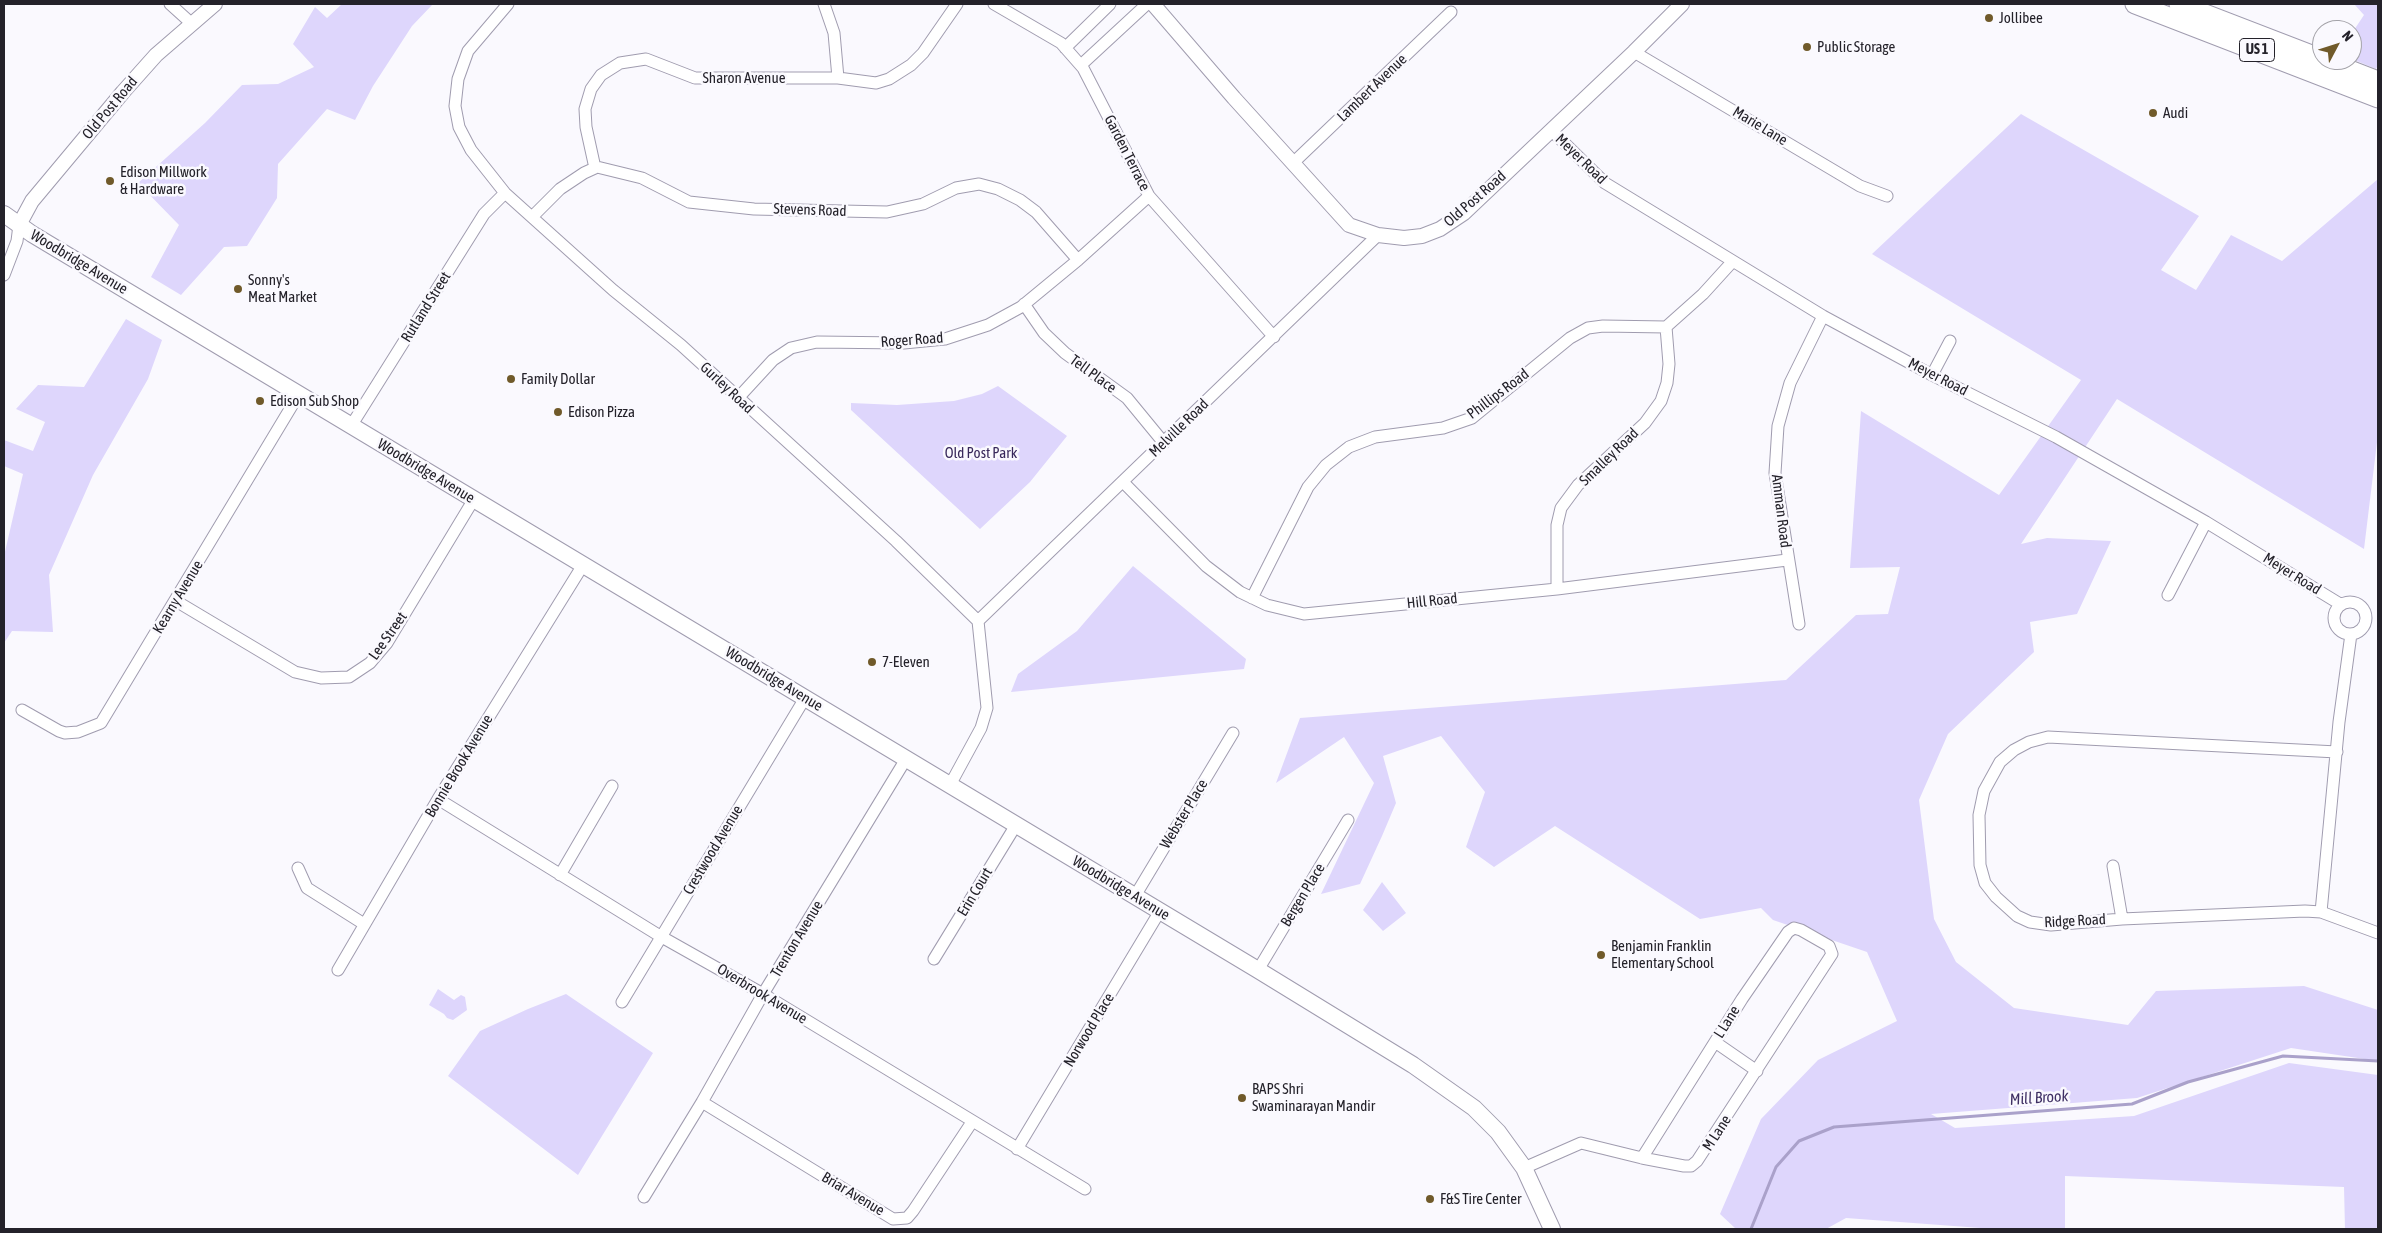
<!DOCTYPE html>
<html>
<head>
<meta charset="utf-8">
<style>
  body { margin:0 }
  #map { position:relative; width:2382px; height:1233px; overflow:hidden; background:#faf9fe; font-family:"Asap Condensed",sans-serif }
  canvas { display:block }
  .frame { position:absolute; inset:0; border:5px solid #24222a; pointer-events:none }
  .north { position:absolute; left:2312px; top:20px; width:50px; height:50px; box-sizing:border-box; background:#faf9fe; border:1px solid #a4a3a9; border-radius:50%; rotate:50deg; font-size:14px; font-weight:700; line-height:20px; text-align:center; color:#24222a }
  .north::after { content:''; display:block; margin:auto; width:18px; height:22px; background:#705a2a; clip-path:polygon(50% 0,100% 100%,50% 72%,0 100%) }
</style>
</head>
<body>
<div id="map">
<canvas width="2382" height="1233"></canvas>
<div class="frame"></div>
<div class="north">N</div>
</div>
<script>
const c = document.querySelector('canvas').getContext('2d');
c.lineJoin = 'round';
function fill(path, color) { c.fillStyle = color; c.fill(path, 'evenodd'); }
const poly = rows => new Path2D(rows.map(r => 'M' + r).join(''));
function stroke(path, color, width, dash) { c.strokeStyle = color; c.lineWidth = width; c.lineCap = dash ? 'butt' : 'round'; c.setLineDash(dash || []); c.stroke(path); }
function write(font, color, halo, rows, align = 'center') {
  c.font = font + ' "Asap Condensed",sans-serif'; c.lineWidth = 5; c.setLineDash([]); c.textBaseline = 'middle'; c.strokeStyle = halo; c.fillStyle = color; for (const [text, x, y, turn = 0] of rows) {
    c.save(); c.translate(x, y); c.rotate((+turn || 0) * Math.PI / 180); c.textAlign = isNaN(turn) ? turn : align; if (halo) c.strokeText(text, 0, 0); c.fillText(text, 0, 0); c.restore();
  }
}
fill(poly([
  [342,4,433,4,412,26,373,86,355,120,327,109,278,164,277,198,247,246,224,247,181,295,151,277,179,225,138,183,205,123,242,85,278,84,314,67,293,44,315,7,327,18],
  [2354,4,2378,4,2378,65,2376,69,2352,59,2352,33,2364,15],
  [2021,114,2199,216,2161,270,2196,290,2231,235,2282,261,2378,179,2378,434,2364,549,2117,399,2021,544,2047,538,2111,541,2077,614,2030,622,2034,652,1948,734,1919,800,1934,919,1956,962,2014,1008,2128,1025,2156,991,2304,986,2378,1010,2378,1061,2291,1048,2137,1098,1931,1114,1955,1128,2134,1116,2289,1063,2378,1075,2378,1229,2345,1229,2344,1187,2065,1176,2065,1229,1994,1229,1846,1218,1826,1229,1736,1229,1720,1214,1761,1119,1818,1060,1897,1021,1867,952,1773,920,1761,908,1700,919,1555,826,1494,867,1466,847,1485,792,1441,736,1383,756,1396,803,1382,836,1360,884,1321,894,1374,783,1344,737,1276,783,1300,718,1786,680,1856,615,1888,614,1900,567,1850,568,1861,411,1999,495,2081,380,1872,254],
  [126,319,162,340,148,379,93,475,49,575,53,632,12,631,4,643,4,556,23,474,4,466,4,440,33,451,45,422,16,409,38,385,84,387],
  [998,386,1067,436,1030,482,980,529,851,410,851,403,897,405,954,401,982,394],
  [1133,566,1246,659,1244,669,1011,692,1018,674,1077,631],
  [1382,882,1406,913,1383,931,1363,910],
  [438,989,454,1000,461,995,465,997,467,1010,453,1020,447,1018,444,1014,429,1005],
  [566,994,653,1053,578,1175,448,1076,480,1031,528,1009]
]), '#ded6fc');
stroke(poly([
  [1751,1229,1776,1167,1799,1141,1834,1127,2132,1104,2188,1082,2283,1056,2378,1061]
]), '#aaa1ca', 3);
const minor = poly([
  [170,4,191,23],
  [508,4,468,51,458,79,455,106,459,127,471,150,505,193,613,290,681,345,896,541,978,621,987,708,981,728,950,785],
  [824,4,834,33,838,78],
  [994,4,1061,43,1083,68,1149,196,1274,337],
  [1065,48,1110,4],
  [1634,52,1860,186,1887,196],
  [1081,65,1147,4],
  [1551,130,1605,183,1823,316,1932,375,2056,437,2206,522,2340,604],
  [1293,163,1451,12],
  [595,168,586,127,585,109,591,89,601,75,620,63,646,59,695,78,838,78,876,83,889,79,911,65,923,53,957,4],
  [532,217,560,189,584,173,597,167,642,178,689,202,754,209,887,212,923,204,956,188,979,184,998,189,1020,200,1036,212,1078,260],
  [4,275,17,241,19,225],
  [1024,304,1044,333,1065,353,1127,398,1164,443],
  [1932,375,1950,341],
  [738,398,773,360,791,348,817,342,904,343,945,339,988,325,1021,307,1078,260,1149,196],
  [351,426,484,214,505,193],
  [1123,482,1206,566,1240,592,1267,605,1304,614,1557,589,1787,560],
  [1557,589,1557,525,1561,508,1578,485,1645,423,1661,401,1667,383,1669,364,1666,327],
  [2168,595,2206,522],
  [1252,598,1308,487,1326,465,1349,447,1375,437,1443,428,1472,418,1570,338,1588,328,1603,326,1666,327,1703,294,1733,261],
  [176,601,295,672,321,678,349,677,370,663,387,643,474,499],
  '2334 618a16 16 0 1 1 32 0a16 16 0 1 1-32 0Z',
  [978,621,1378,235],
  [1799,624,1775,473,1778,426,1790,383,1823,316],
  [22,710,59,731,65,733,78,732,101,723,299,394],
  [2337,752,2048,737,2029,742,2014,750,2000,762,1984,791,1979,815,1980,865,1985,883,1996,897,2017,916,2030,922,2051,925,2122,919,2305,911,2321,912,2378,933],
  [438,799,660,936,763,994,1085,1189],
  [2113,866,2122,919],
  [298,868,307,888,364,924],
  [560,875,612,786],
  [1135,896,1233,733],
  [2321,912,2339,722,2351,634],
  [934,959,1016,825],
  [338,970,438,799,583,565],
  [1258,970,1348,820],
  [622,1002,805,698],
  [1715,1042,1757,1071],
  [702,1102,893,1219,907,1218,913,1211,972,1122],
  [1017,1149,1160,911],
  [1524,1168,1581,1143,1642,1158,1684,1166,1691,1166,1697,1161,1832,954,1829,946,1801,930,1794,928,1788,932,1742,999,1642,1158],
  [644,1197,702,1102,763,994,906,759]
]);
const tertiary = poly([
  [1153,4,1234,98,1349,225,1378,235,1404,238,1422,236,1440,229,1464,213,1634,52,1682,4],
  [19,225,32,201,123,92,156,55,215,4]
]);
const secondary = poly([
  [4,214,32,234,1258,970,1413,1065,1474,1108,1498,1132,1524,1168,1552,1229]
]);
const trunk = poly([
  [2135,4,2378,98],
  [2179,4,2322,59],
  [2324,60,2378,81]
]);
stroke(minor, '#a09caf', 13);
stroke(tertiary, '#a09caf', 16);
stroke(secondary, '#a09caf', 18);
stroke(trunk, '#a09caf', 21);
stroke(minor, '#fff', 11);
stroke(tertiary, '#fff', 14);
stroke(secondary, '#fff', 16);
stroke(trunk, '#fff', 19);
for (const [x, y, r, color] of [
  [1989,18,5,"#705a2a"],
  [1807,47,5,"#705a2a"],
  [2153,113,5,"#705a2a"],
  [110,181,5,"#705a2a"],
  [238,289,5,"#705a2a"],
  [511,379,5,"#705a2a"],
  [260,401,5,"#705a2a"],
  [558,412,5,"#705a2a"],
  [872,662,5,"#705a2a"],
  [1601,955,5,"#705a2a"],
  [1242,1098,5,"#705a2a"],
  [1430,1199,5,"#705a2a"]
]) { const dot = new Path2D(); dot.arc(x, y, r, 0, 2 * Math.PI); c.fillStyle = color; c.fill(dot); stroke(dot, '#faf9fe', 2); }
for (const [x, y, w] of [
  [2257,50,35]
]) { const box = new Path2D(); box.roundRect(x - w / 2, y - 11.5, w, 23, 4); c.fillStyle = '#faf9fe'; c.fill(box); stroke(box, '#24222a', 1); }
write('bold 14px', '#24222a', null, [
  ["US 1",2257,50]
]);
write('15px', '#24222a', '#faf9fe', [
  ["Jollibee",1999,18],
  ["Public Storage",1817,47],
  ["Audi",2163,113],
  ["Edison Millwork",120,172],
  ["& Hardware",120,189],
  ["Sonny's",248,280],
  ["Meat Market",248,297],
  ["Family Dollar",521,379],
  ["Edison Sub Shop",270,401],
  ["Edison Pizza",568,412],
  ["7-Eleven",882,662],
  ["Benjamin Franklin",1611,946],
  ["Elementary School",1611,963],
  ["BAPS Shri",1252,1089],
  ["Swaminarayan Mandir",1252,1106],
  ["F&S Tire Center",1440,1199]
], 'left');
write('15px', '#24222a', '#faf9fe', [
  ["Sharon Avenue",744,78],
  ["Lambert Avenue",1372,88,-44],
  ["Old Post Road",110,108,-50],
  ["Marie Lane",1760,126,31],
  ["Garden Terrace",1127,153,63],
  ["Meyer Road",1581,159,44],
  ["Old Post Road",1475,199,-41],
  ["Stevens Road",810,210,2],
  ["Woodbridge Avenue",79,262,31],
  ["Rutland Street",426,307,-58],
  ["Roger Road",912,340,-4],
  ["Tell Place",1093,374,36],
  ["Meyer Road",1938,377,27],
  ["Gurley Road",727,388,43],
  ["Phillips Road",1498,394,-37],
  ["Melville Road",1179,428,-44],
  ["Smalley Road",1609,457,-44],
  ["Woodbridge Avenue",426,471,31],
  ["Amman Road",1781,511,83],
  ["Meyer Road",2292,574,32],
  ["Kearny Avenue",178,597,-59],
  ["Hill Road",1432,601,-6],
  ["Lee Street",388,636,-55],
  ["Woodbridge Avenue",774,679,31],
  ["Bonnie Brook Avenue",459,766,-59],
  ["Webster Place",1184,814,-59],
  ["Crestwood Avenue",713,850,-59],
  ["Woodbridge Avenue",1121,888,31],
  ["Erin Court",975,892,-59],
  ["Bergen Place",1303,895,-59],
  ["Ridge Road",2075,921,-3],
  ["Trenton Avenue",797,939,-59],
  ["Overbrook Avenue",762,994,31],
  ["L Lane",1727,1022,-58],
  ["Norwood Place",1089,1030,-59],
  ["M Lane",1717,1133,-57],
  ["Briar Avenue",853,1194,31]
]);
write('15px', '#38285b', '#faf9fe', [
  ["Old Post Park",981,453]
]);
write('italic 16px', '#3f3064', '#faf9fe', [
  ["Mill Brook",2039,1098,-4]
]);
</script>
</body>
</html>
